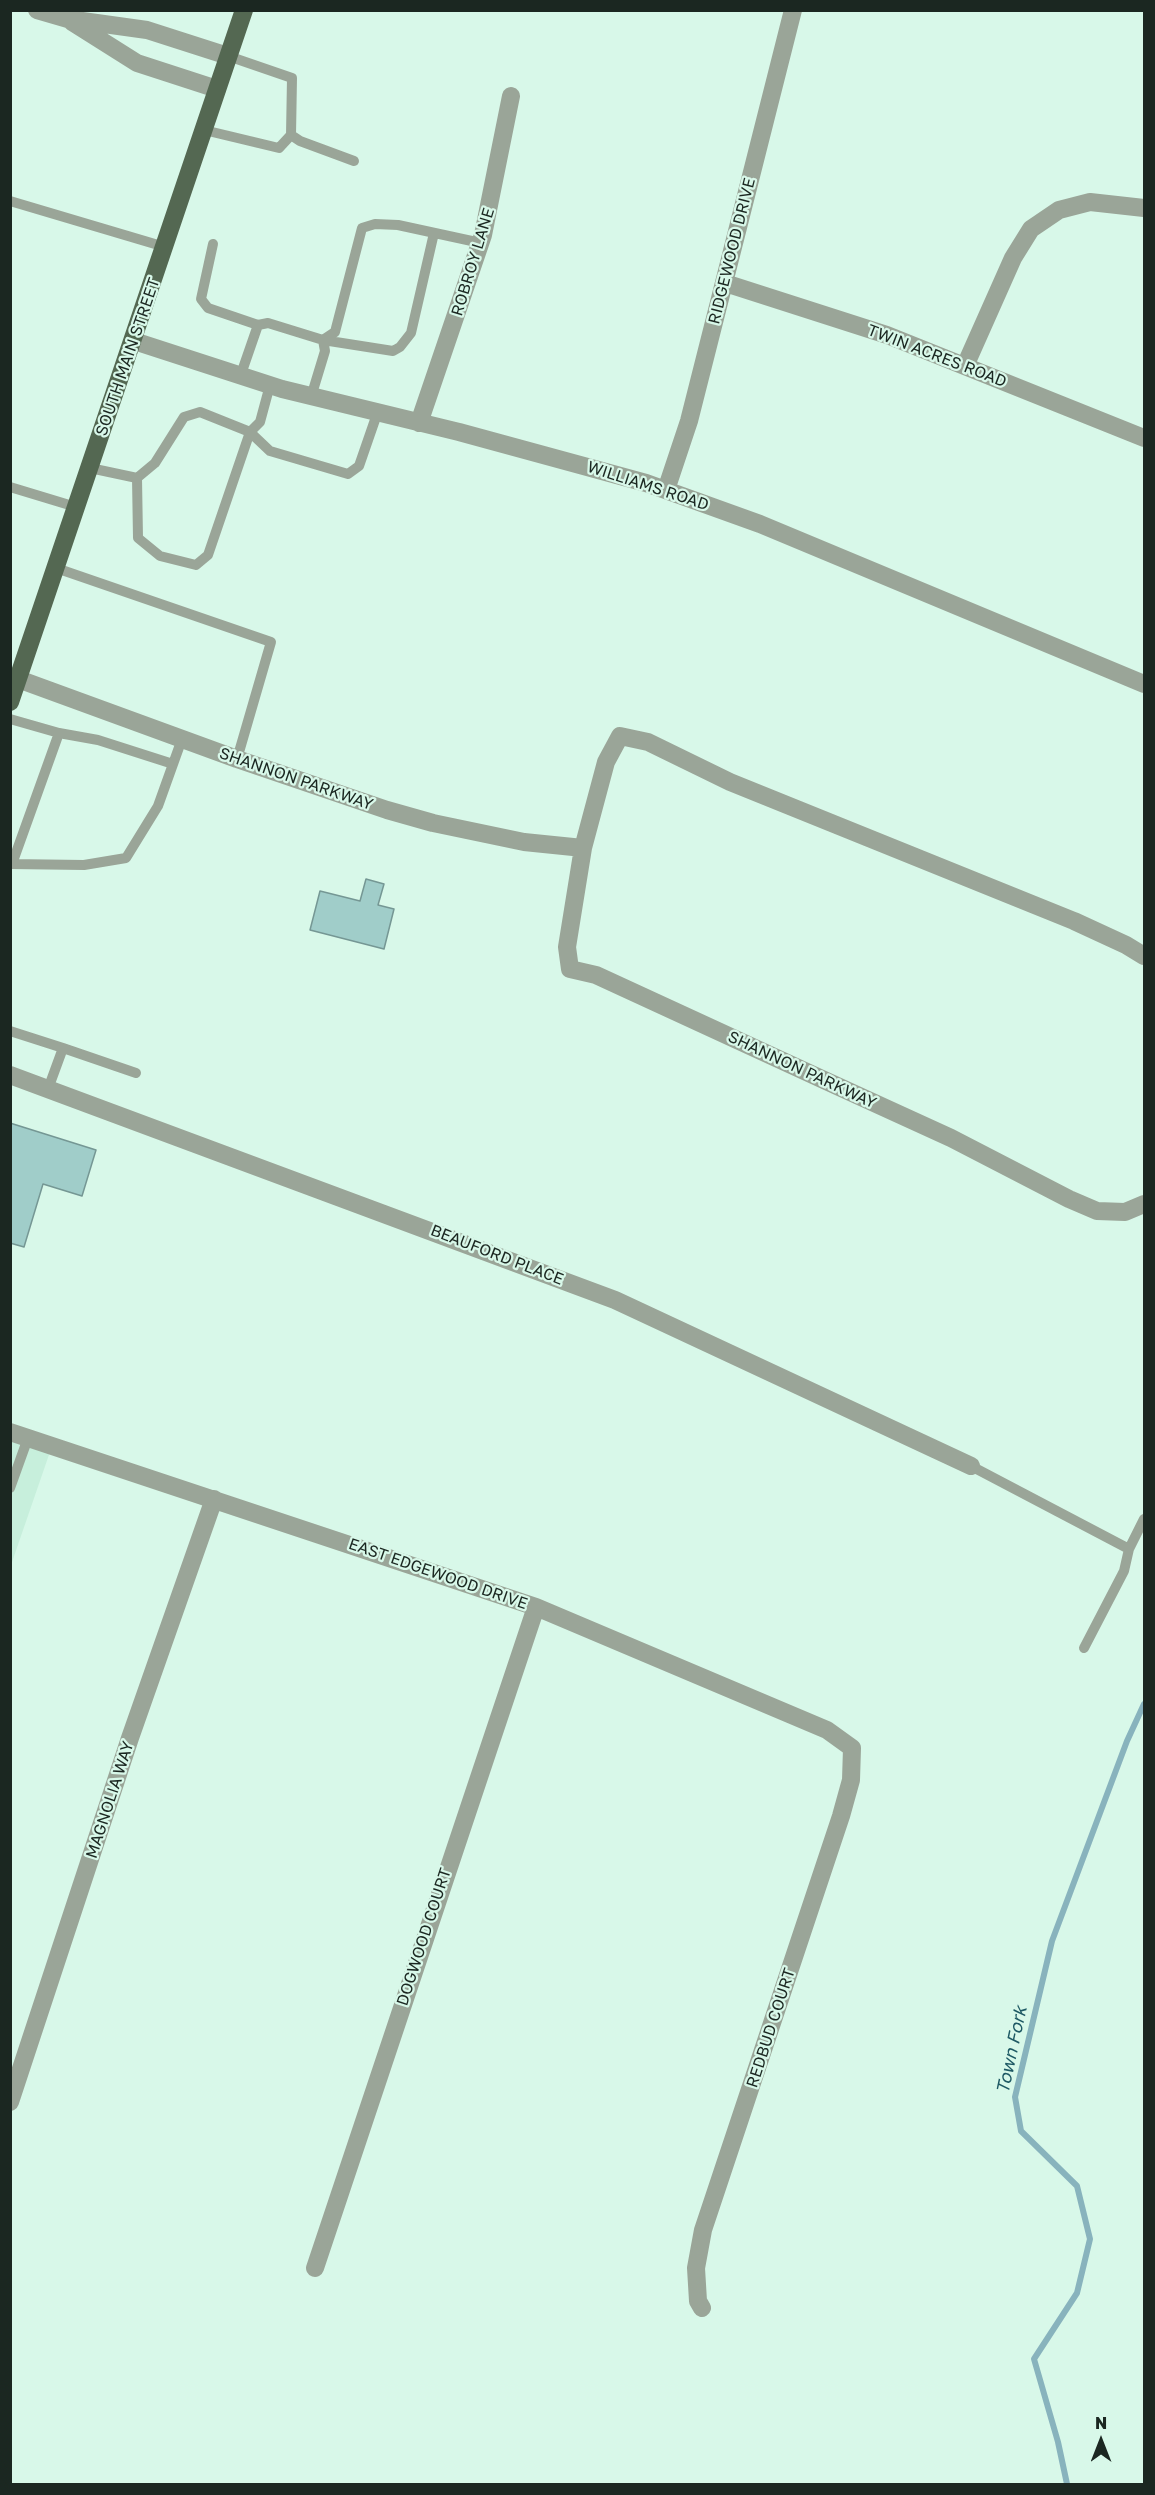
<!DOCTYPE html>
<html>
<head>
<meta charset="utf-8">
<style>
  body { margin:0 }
  #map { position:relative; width:1155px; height:2495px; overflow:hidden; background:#d8f8e9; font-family:"Golos Text",sans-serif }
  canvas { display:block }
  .frame { position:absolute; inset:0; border:12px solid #1b2721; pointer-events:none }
  .north { position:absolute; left:1071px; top:2411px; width:60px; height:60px; -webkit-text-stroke:4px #d8f8e9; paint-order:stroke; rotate:0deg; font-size:16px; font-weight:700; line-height:24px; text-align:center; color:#1b2721 }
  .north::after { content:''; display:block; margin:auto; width:21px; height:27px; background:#1b2721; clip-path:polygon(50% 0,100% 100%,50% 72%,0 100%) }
</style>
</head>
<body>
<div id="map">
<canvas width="1155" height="2495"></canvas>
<div class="frame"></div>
<div class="north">N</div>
</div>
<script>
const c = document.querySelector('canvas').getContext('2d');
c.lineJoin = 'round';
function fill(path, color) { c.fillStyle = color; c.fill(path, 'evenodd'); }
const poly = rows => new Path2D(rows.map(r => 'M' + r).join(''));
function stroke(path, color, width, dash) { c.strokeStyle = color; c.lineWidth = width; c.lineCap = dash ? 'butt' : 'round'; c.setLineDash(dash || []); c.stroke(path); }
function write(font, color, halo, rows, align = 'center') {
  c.font = font + ' "Golos Text",sans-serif'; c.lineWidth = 4.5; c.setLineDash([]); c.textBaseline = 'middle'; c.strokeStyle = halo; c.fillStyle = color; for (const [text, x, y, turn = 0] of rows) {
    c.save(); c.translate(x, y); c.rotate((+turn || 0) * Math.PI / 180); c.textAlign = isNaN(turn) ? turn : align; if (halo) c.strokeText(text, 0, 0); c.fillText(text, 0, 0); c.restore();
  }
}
fill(poly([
  [11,1433,52,1446,11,1565]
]), '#c7efdc');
stroke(poly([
  [1067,2484,1058,2442,1034,2359,1077,2293,1090,2239,1077,2186,1021,2131,1015,2097,1052,1941,1127,1741,1144,1704]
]), '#88b3bd', 6);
const building = poly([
  [366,879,384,884,378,905,394,909,384,949,310,930,320,891,360,901,366,879],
  [10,1123,96,1150,82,1196,43,1184,24,1247,10,1243,10,1123]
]);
fill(building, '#a0cdc9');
stroke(building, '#759794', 1.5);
stroke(poly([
  [204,130,279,148,291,135,292,78,228,56],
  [291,135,300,141,354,161],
  [10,201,165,247],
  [213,244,201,299,208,308,258,325],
  [323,340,335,332,362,228,375,224,398,225,481,243],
  [323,340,393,351,400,347,411,333,434,233],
  [240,377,258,325,268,323,323,340,325,351,311,397],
  [90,468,137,478,155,463,184,417,200,412,250,432,260,422,270,385],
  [137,478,138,538,160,556,196,565,208,555,250,432,270,451,348,474,359,466,377,414],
  [10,487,76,507],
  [56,568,271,642,237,759],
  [10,719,59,733,98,740,173,764],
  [10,864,84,865,126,858,158,806,182,739],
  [12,864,59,733],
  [10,1031,63,1048,48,1089],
  [63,1048,136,1073],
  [971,1466,1129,1549,1124,1571,1084,1648],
  [10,1488,28,1438],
  [1129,1549,1144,1519]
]), '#9aa598', 10);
stroke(poly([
  [37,10,68,19,147,30,228,56],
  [72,22,137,63,217,89],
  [725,283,887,335,1144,438],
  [134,341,282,389,459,432,646,483,760,524,1144,684],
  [965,366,1013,258,1031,229,1059,210,1090,202,1144,208],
  [419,423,483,235,511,96],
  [666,490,689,421,793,10],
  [18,679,237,759,387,810,433,823,524,842,583,848],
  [1144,956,1126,945,1074,921,730,782,648,742,620,736,606,762,583,848,567,947,570,969,596,975,824,1080,951,1138,1069,1199,1097,1211,1125,1212,1144,1204],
  [10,1075,615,1300,971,1466],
  [10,1432,536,1607,827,1730,852,1748,851,1780,841,1816,703,2230,696,2268,698,2301,702,2308],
  [10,2102,130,1738,214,1499],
  [315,2268,536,1607]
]), '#9aa598', 18);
stroke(poly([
  [10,702,244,10]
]), '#546852', 18);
write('16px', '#1b2721', '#d8f8e9', [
  ["RIDGEWOOD DRIVE",732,251,-76],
  ["ROBROY LANE",473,262,-73],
  ["TWIN ACRES ROAD",937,356,21],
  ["SOUTH MAIN STREET",128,357,-71],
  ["WILLIAMS ROAD",648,486,18],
  ["SHANNON PARKWAY",296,779,19],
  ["SHANNON PARKWAY",802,1070,25],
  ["BEAUFORD PLACE",497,1255,21],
  ["EAST EDGEWOOD DRIVE",438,1574,19],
  ["MAGNOLIA WAY",110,1800,-72],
  ["DOGWOOD COURT",424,1937,-72],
  ["REDBUD COURT",771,2028,-72]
]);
write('italic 18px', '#1e5964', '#d8f8e9', [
  ["Town Fork",1012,2050,-78]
]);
</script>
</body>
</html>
